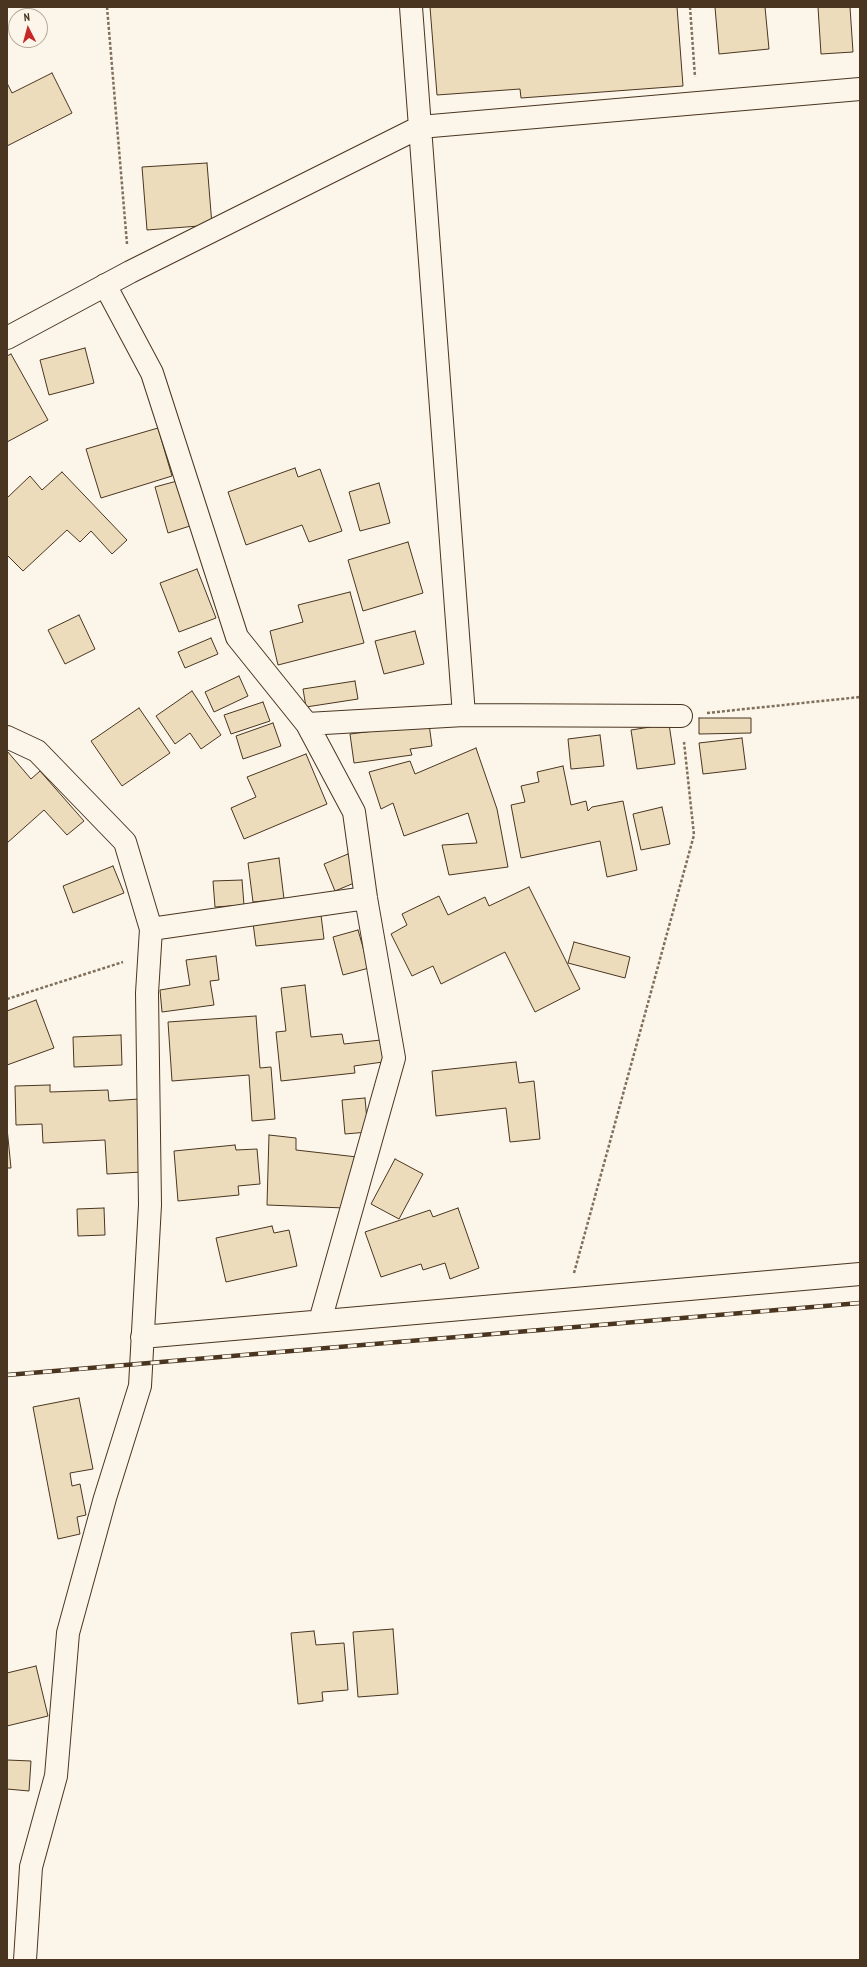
<!DOCTYPE html>
<html>
<head>
<meta charset="utf-8">
<style>
  body { margin:0 }
  #map { position:relative; width:867px; height:1967px; overflow:hidden; background:#fbf6e9; font-family:"PT Sans Narrow",sans-serif }
  canvas { display:block }
  .frame { position:absolute; inset:0; border:8px solid #4a3520; pointer-events:none }
  .north { position:absolute; left:8px; top:8px; width:40px; height:40px; box-sizing:border-box; background:#fbf6e9; border:1px solid #b4a999; border-radius:50%; rotate:354deg; font-size:11px; font-weight:700; line-height:16px; text-align:center; color:#4a3520 }
  .north::after { content:''; display:block; margin:auto; width:14px; height:18px; background:#c62828; clip-path:polygon(50% 0,100% 100%,50% 72%,0 100%) }
</style>
</head>
<body>
<div id="map">
<canvas width="867" height="1967"></canvas>
<div class="frame"></div>
<div class="north">N</div>
</div>
<script>
const c = document.querySelector('canvas').getContext('2d');
c.lineJoin = 'round';
function fill(path, color) { c.fillStyle = color; c.fill(path, 'evenodd'); }
const poly = rows => new Path2D(rows.map(r => 'M' + r).join(''));
function stroke(path, color, width, dash) { c.strokeStyle = color; c.lineWidth = width; c.lineCap = dash ? 'butt' : 'round'; c.setLineDash(dash || []); c.stroke(path); }
const building = poly([
  [430,7,677,7,683,86,521,98,520,89,437,95,430,7],
  [715,7,765,7,769,49,719,54,715,7],
  [818,7,850,7,853,52,821,54,818,7],
  [52,73,72,113,7,146,7,83,12,93,52,73],
  [207,163,212,225,147,230,142,167,207,163],
  [85,348,94,383,49,395,40,360,85,348],
  [11,354,48,420,7,442,7,356,11,354],
  [158,428,172,476,101,498,86,449,158,428],
  [295,468,298,477,320,469,342,531,309,542,302,525,246,545,228,492,295,468],
  [62,472,127,540,112,554,91,531,80,542,67,530,23,571,7,555,7,498,30,476,42,490,62,472],
  [177,481,190,526,168,533,155,487,177,481],
  [379,483,390,523,360,531,349,492,379,483],
  [408,542,423,593,363,611,348,560,408,542],
  [197,569,216,618,179,632,160,583,197,569],
  [350,592,364,643,278,665,270,631,303,622,298,605,350,592],
  [79,615,95,649,65,664,48,630,79,615],
  [415,631,424,664,384,674,375,641,415,631],
  [211,638,218,654,185,668,178,652,211,638],
  [239,676,248,696,214,712,205,692,239,676],
  [355,681,358,699,306,707,303,689,355,681],
  [192,691,221,735,201,749,190,733,175,744,156,716,192,691],
  [263,702,270,721,231,734,224,715,263,702],
  [139,708,170,753,122,786,91,741,139,708],
  [699,718,751,718,751,733,699,734,699,718],
  [273,723,281,746,243,759,236,736,273,723],
  [429,724,432,746,410,749,412,755,354,763,350,734,429,724],
  [669,724,675,764,637,769,631,730,669,724],
  [600,735,604,766,571,769,568,739,600,735],
  [742,738,746,769,703,774,699,743,742,738],
  [476,748,497,809,508,867,449,875,442,845,477,843,468,813,404,836,393,803,381,809,369,772,410,761,415,774,476,748],
  [7,751,31,779,40,771,84,821,67,835,44,810,7,843,7,751],
  [306,754,327,804,244,839,231,808,256,797,247,777,306,754],
  [563,766,571,805,586,801,588,811,592,807,623,801,637,870,607,877,600,841,521,858,511,805,525,802,521,786,539,782,537,772,563,766],
  [662,807,670,844,641,850,633,814,662,807],
  [348,854,359,881,335,891,324,864,348,854],
  [279,858,284,899,253,902,248,863,279,858],
  [113,866,124,893,73,913,63,886,113,866],
  [242,880,244,905,215,907,213,881,242,880],
  [529,887,580,989,535,1012,505,952,441,984,433,966,412,976,391,934,407,925,402,914,439,896,448,915,485,897,489,906,529,887],
  [321,915,324,939,256,946,253,923,321,915],
  [358,930,369,968,343,975,333,937,358,930],
  [574,942,630,957,625,978,568,963,574,942],
  [216,956,219,980,210,981,214,1005,162,1012,160,990,190,985,186,960,216,956],
  [305,985,311,1037,342,1034,344,1044,381,1040,383,1062,354,1066,355,1073,281,1081,276,1032,286,1031,281,988,305,985],
  [36,1000,54,1048,7,1065,7,1011,36,1000],
  [256,1016,260,1068,271,1067,275,1119,252,1121,249,1075,172,1081,168,1022,256,1016],
  [121,1035,122,1065,74,1067,73,1037,121,1035],
  [516,1062,519,1083,534,1081,540,1139,510,1142,506,1108,436,1116,432,1071,516,1062],
  [50,1085,50,1092,108,1090,109,1101,139,1099,142,1172,107,1174,105,1140,43,1143,42,1124,16,1125,15,1086,50,1085],
  [365,1098,368,1132,345,1134,342,1100,365,1098],
  [7,1128,11,1168,7,1168,7,1128],
  [269,1135,296,1138,296,1150,357,1157,345,1208,267,1205,269,1135],
  [235,1145,236,1150,257,1149,260,1184,238,1186,239,1195,178,1201,174,1151,235,1145],
  [395,1159,423,1174,399,1219,371,1204,395,1159],
  [104,1208,105,1235,78,1236,77,1209,104,1208],
  [458,1208,479,1268,450,1279,445,1263,423,1270,421,1264,381,1277,365,1232,430,1210,433,1217,458,1208],
  [272,1226,274,1233,289,1230,297,1266,226,1282,216,1238,272,1226],
  [79,1398,93,1469,70,1473,72,1486,80,1484,86,1515,77,1517,80,1534,58,1539,33,1407,79,1398],
  [393,1629,398,1694,358,1697,353,1632,393,1629],
  [314,1631,316,1645,344,1643,348,1690,322,1692,323,1701,298,1704,291,1633,314,1631],
  [36,1666,48,1716,7,1726,7,1673,36,1666],
  [7,1760,31,1761,29,1791,7,1789,7,1760]
]);
fill(building, '#ecdcbc');
stroke(building, '#4a3520', 1);
const minor = poly([
  [411,7,464,715],
  [105,285,152,373,237,637,307,724,354,812,366,898,394,1058,320,1321],
  [7,338,130,272,420,127,860,89],
  [307,724,464,715,681,716],
  [7,737,37,751,125,842,151,929,147,993,150,1205,140,1386,105,1498,68,1633,56,1776,31,1867,25,1960],
  [151,929,366,898],
  [142,1337,860,1274]
]);
stroke(minor, '#4a3520', 24);
stroke(poly([
  [107,7,127,244],
  [690,7,695,77],
  [707,713,860,697],
  [7,999,123,962],
  [574,1273,694,835,684,742]
]), '#7f6f5c', 2.5, [3, 2]);
stroke(minor, '#fbf6e9', 22);
const rail = poly([
  [7,1375,860,1303]
]);
stroke(rail, '#4a3520', 4.5);
stroke(rail, '#fbf6e9', 3, [9]);
</script>
</body>
</html>
